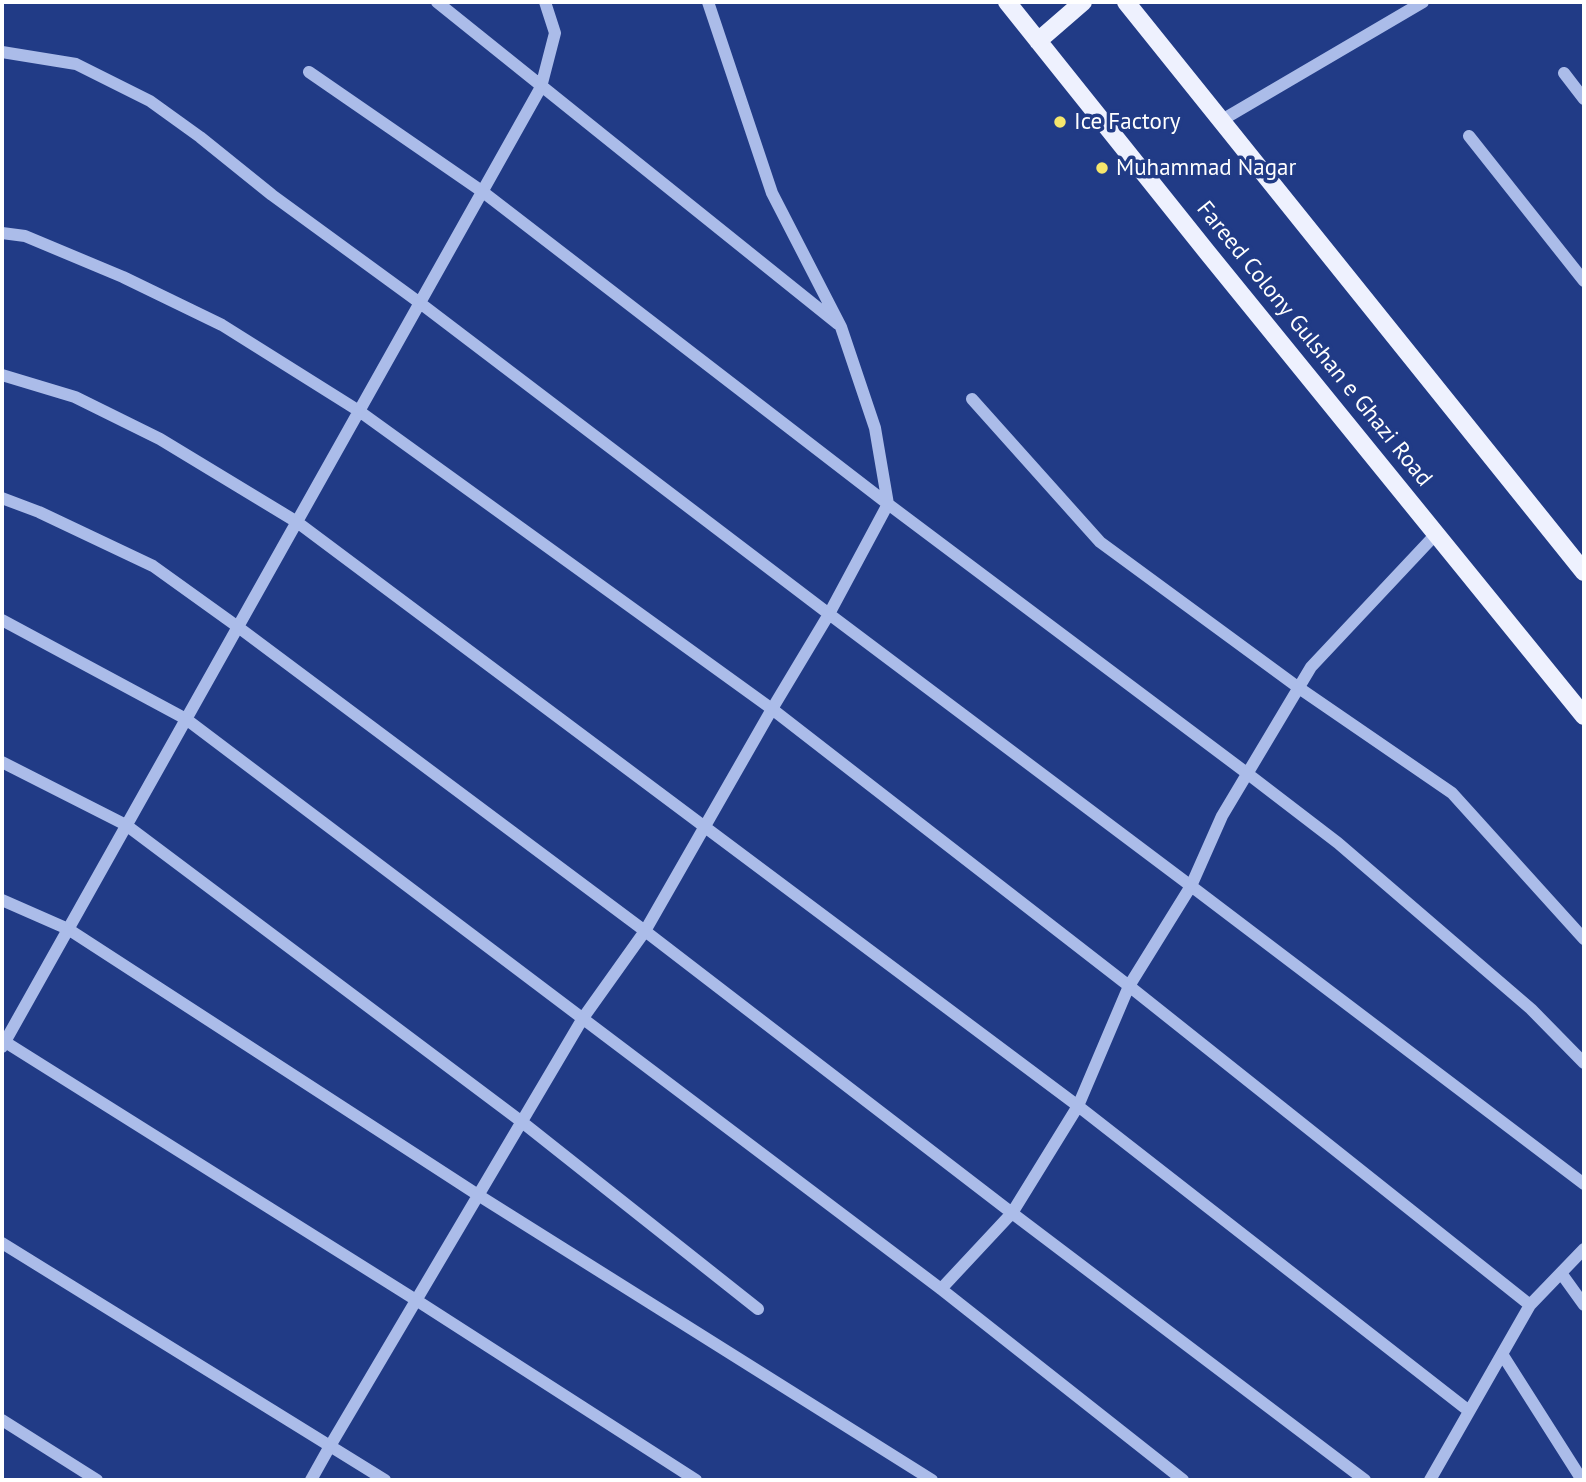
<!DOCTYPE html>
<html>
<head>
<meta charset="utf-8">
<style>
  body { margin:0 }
  #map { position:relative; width:1586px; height:1482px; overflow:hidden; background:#213b86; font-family:"PT Sans",sans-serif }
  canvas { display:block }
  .frame { position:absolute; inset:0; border:4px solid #fff; pointer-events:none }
</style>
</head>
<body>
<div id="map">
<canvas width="1586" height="1482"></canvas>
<div class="frame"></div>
</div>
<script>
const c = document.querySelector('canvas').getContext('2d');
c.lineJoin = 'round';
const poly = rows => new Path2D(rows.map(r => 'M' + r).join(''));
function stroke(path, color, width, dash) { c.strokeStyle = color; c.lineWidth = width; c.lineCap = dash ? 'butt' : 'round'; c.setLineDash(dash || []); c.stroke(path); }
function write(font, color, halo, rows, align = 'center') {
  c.font = font + ' "PT Sans",sans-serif'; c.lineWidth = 7; c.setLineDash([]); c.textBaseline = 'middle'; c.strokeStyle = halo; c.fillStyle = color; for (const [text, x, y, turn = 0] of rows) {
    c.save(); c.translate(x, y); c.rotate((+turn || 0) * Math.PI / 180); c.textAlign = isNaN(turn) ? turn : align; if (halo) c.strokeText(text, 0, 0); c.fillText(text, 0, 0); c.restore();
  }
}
stroke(poly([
  [437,2,838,324],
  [708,2,772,193,841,327,875,428,888,504,1248,774,1338,843,1531,1009,1584,1063],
  [2,52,76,64,150,101,200,137,272,195,420,303,829,614,1191,886,1584,1184],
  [309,72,483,192,888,504,829,614,772,709,645,931,583,1018,330,1446,311,1480],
  [1564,73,1584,99],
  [1222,120,1423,2],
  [1469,136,1584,281],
  [2,233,25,236,123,277,222,325,359,411,772,709,1129,986,1530,1305],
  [2,375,75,397,160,439,297,522,1078,1106,1469,1411],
  [972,399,1100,542,1299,688,1452,793,1584,939],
  [2,498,39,512,153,566,238,627,645,931,1012,1213,1365,1480],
  [2,620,186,719,941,1289,1183,1480],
  [2,762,126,825,522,1122,758,1309],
  [2,900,68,929,478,1195,932,1480],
  [2,1040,416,1300,696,1480],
  [2,1047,541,87,555,33,545,2],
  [2,1243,385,1480],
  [1561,1273,1584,1305],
  [941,1289,1012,1213,1078,1106,1129,986,1191,886,1222,816,1311,667,1436,534],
  [1502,1354,1582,1480],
  [2,1420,97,1480],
  [1430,1480,1530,1305,1584,1249]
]), '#abbce9', 12);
stroke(poly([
  [1007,2,1207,252,1584,716],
  [1126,2,1584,572],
  [1038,41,1083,2]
]), '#eef1fe', 18);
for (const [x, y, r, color] of [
  [1060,122,7,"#f6e66c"],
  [1102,168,7,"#f6e66c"]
]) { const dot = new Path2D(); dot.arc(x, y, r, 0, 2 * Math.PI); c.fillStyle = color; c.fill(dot); stroke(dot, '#213b86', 2.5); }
write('23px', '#fff', '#213b86', [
  ["Ice Factory",1074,122],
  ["Muhammad Nagar",1116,168]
], 'left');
write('23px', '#fff', '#213b86', [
  ["Fareed Colony Gulshan e Ghazi Road",1314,344,51]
]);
</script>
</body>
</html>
